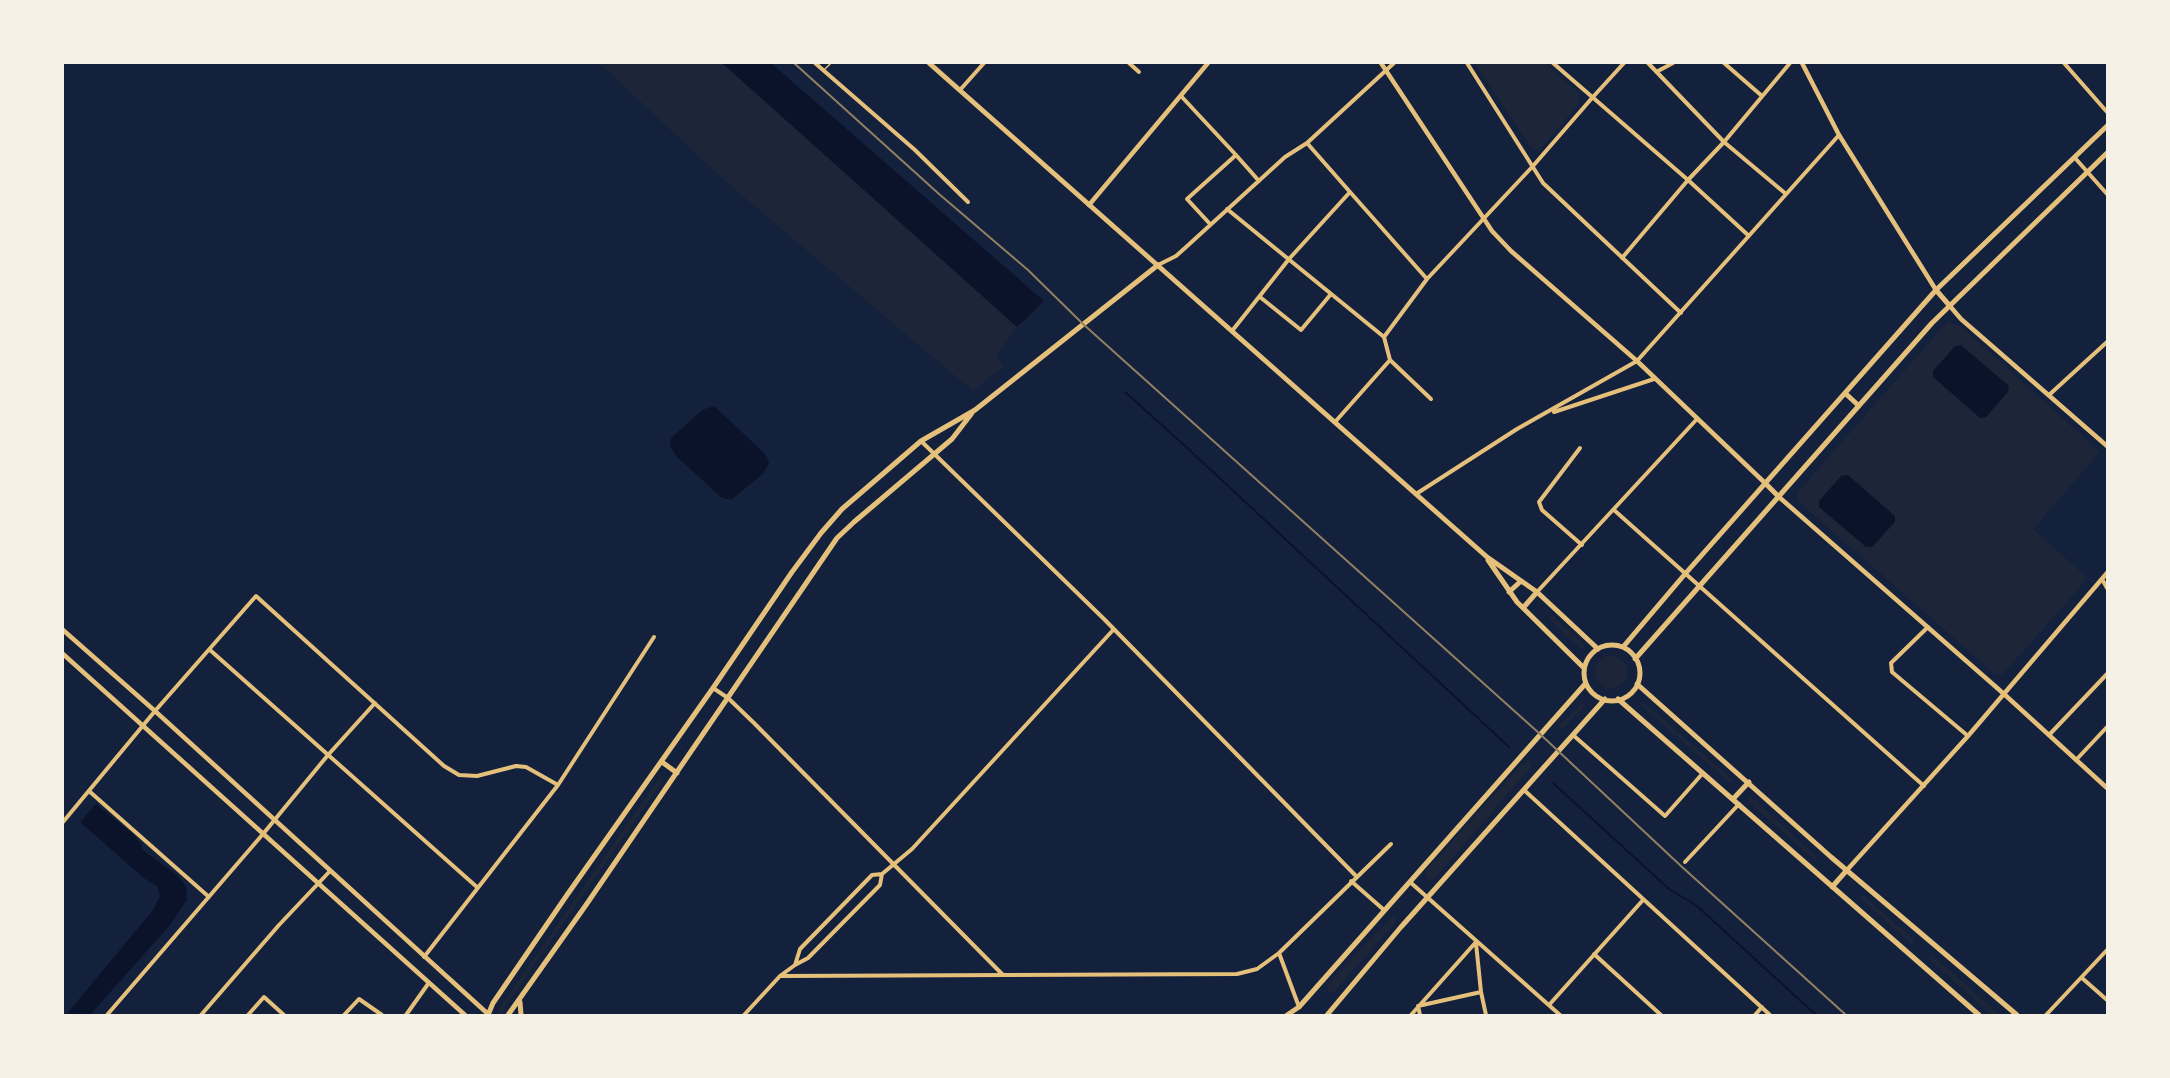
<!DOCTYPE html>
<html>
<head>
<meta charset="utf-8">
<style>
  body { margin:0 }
  #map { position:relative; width:2170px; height:1078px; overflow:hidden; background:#14213d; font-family:Spectral,serif }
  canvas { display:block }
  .frame { position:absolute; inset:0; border:64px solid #f6f1e7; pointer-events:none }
</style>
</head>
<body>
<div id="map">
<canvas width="2170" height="1078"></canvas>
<div class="frame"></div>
</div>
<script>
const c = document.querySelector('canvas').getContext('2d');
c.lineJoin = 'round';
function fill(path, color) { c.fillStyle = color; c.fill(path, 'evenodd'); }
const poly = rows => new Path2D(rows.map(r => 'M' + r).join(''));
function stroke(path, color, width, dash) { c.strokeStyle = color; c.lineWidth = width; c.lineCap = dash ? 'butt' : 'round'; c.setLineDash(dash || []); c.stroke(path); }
fill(poly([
  [599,63,722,63,1017,327,996,355,1004,366,973,391,732,187],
  [1474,63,1544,63,1579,93,1579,104,1540,149,1533,150],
  [1948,321,1963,328,2100,452,2033,529,2088,578,2003,674,1995,674,1798,501,1798,492],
  [1550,616,1553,616,1584,645,1584,649,1580,648,1550,619],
  '1595 672a16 16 0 1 1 32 0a16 16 0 1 1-32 0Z',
  [1643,702,1733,780,1733,782,1729,782,1643,707],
  [1583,703,1584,706,1583,708,1563,728,1559,729,1559,725],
  [1529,761,1532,765,1530,768,1437,876,1432,880,1426,877,1426,870,1522,764],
  [660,777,663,779,662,782,506,1005,502,1012,500,1012,499,1009],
  [1749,797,1751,797,1819,859,1815,860,1749,802],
  [1863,895,1915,941,1912,944,1862,900,1861,897],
  [1393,916,1396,917,1395,923,1336,990,1332,993,1328,991,1327,985],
  [1932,955,2000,1015,1992,1015,1929,959]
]), '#1d2539');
fill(poly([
  [722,63,771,63,1044,301,1017,327],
  [1961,345,2009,386,2008,392,1986,417,1980,418,1933,377,1933,371,1955,346],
  [714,406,762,451,767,457,769,463,763,474,732,499,725,499,721,497,676,456,670,446,671,438,702,410],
  [1848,475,1895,516,1895,522,1872,547,1866,547,1819,507,1819,501,1841,476],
  [96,804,134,835,141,844,143,850,178,876,186,886,187,900,169,926,90,1015,66,1015,153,910,160,896,157,886,145,879,80,822]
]), '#0b132b');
stroke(poly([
  [1125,392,1184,445,1509,747],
  [1553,783,1669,889,1697,906,1816,1015]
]), '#0b132b', 2);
stroke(poly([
  [824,70,831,63]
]), '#e5c07b', 1.5);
stroke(poly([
  [815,63,915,150,968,202],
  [1129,63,1139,72],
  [1467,63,1543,183,1681,313],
  [1553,63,1688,180,1749,236],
  [1648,63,1724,142,1786,194],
  [1724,63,1762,96],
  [2064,63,2107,112],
  [1658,71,1673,63],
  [960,90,984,63],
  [1181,96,1236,155],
  [1307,143,1350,192],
  [2075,158,2107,194],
  [1227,209,1384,337],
  [1210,224,1187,199,1236,155,1259,181],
  [1622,258,1688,180,1724,142,1790,63],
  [1158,265,1176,256,1185,248,1285,157,1307,143,1394,63],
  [1260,297,1301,330,1331,294],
  [1232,331,1289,259,1350,192,1427,279,1533,166,1592,98,1624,63],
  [1384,337,1390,360,1431,399],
  [1384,337,1427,279],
  [2049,395,2107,342],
  [1554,412,1654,379],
  [1335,422,1390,360],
  [921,441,1104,619,1356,876],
  [1580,448,1539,502,1542,510,1582,545],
  [1416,494,1517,429,1637,361,1839,135],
  [1614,510,1924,786],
  [2102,579,2107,588],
  [1537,592,1697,419],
  [1928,627,1891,663,1892,672,1968,736],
  [210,650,478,888],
  [713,688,728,698,754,723,1003,975],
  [1573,735,1665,816,1703,773],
  [2049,735,2107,674],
  [2076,760,2107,727],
  [1524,790,1770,1015],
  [89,791,209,897],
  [63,822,155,711,256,596,444,766,459,775,477,776,516,766,526,767,558,785],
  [1685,862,1739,804],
  [1351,881,1384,910],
  [1410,882,1560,1015],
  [1476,943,1481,992,1486,1015],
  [1279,953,1299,1007],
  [1594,954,1661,1015],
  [424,957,558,785,654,637],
  [795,965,800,949,872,875,882,874,912,849,1114,629],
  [780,976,1237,974,1257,969,1279,953,1391,844],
  [2082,978,2107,1000],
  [1549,1005,1643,900],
  [107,1015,263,834,328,755,375,703],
  [201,1015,279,925,330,871],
  [248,1015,264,997,284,1015],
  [344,1015,359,999,382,1015],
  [406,1015,428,984],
  [744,1015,780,976,795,965,808,958,880,885,882,874],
  [1411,1015,1476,942],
  [1420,1015,1418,1006,1481,992],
  [1755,1015,1762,1007],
  [2046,1015,2107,950]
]), '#e5c07b', 4);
stroke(poly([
  [1089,205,1208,63],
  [63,630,155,711,488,1014],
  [63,654,465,1015],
  [1847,870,1968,736,2107,573]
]), '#e5c07b', 4.5);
stroke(poly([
  [1381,63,1492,231,1511,251,1637,361,1765,483],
  [1802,63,1839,135,1936,290],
  [1949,305,1961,319,2107,446],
  [1779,497,2004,694,2107,788]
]), '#e5c07b', 4.5);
stroke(poly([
  [929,63,1487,557,1537,592,1598,649],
  [1936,290,1949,305],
  [1845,393,1859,406],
  [1765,483,1779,497],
  [1488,560,1517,602,1584,668],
  [1509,592,1521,581],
  [1523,608,1537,592],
  '1584 673a28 28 0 1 1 56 0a28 28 0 1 1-56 0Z',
  [1623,647,1685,574,1936,290,2107,126],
  [1635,659,1932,323,2107,153],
  [1637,684,1831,857,2017,1015],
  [1618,699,1979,1015],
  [662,762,677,773],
  [1733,799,1749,782],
  [1832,887,1847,870],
  [520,1002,521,1015],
  [488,1015,493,1003,567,895,713,688,792,572,821,533,842,509,921,441,975,410,1158,265],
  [508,1015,586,905,837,538,854,522,952,439,972,413],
  [1287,1015,1299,1007,1586,683],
  [1327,1015,1401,927,1605,699]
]), '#e5c07b', 5);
stroke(poly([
  [794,63,939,194,1028,270,1083,324,1540,734,1681,866,1846,1015]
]), '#918062', 2);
</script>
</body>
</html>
